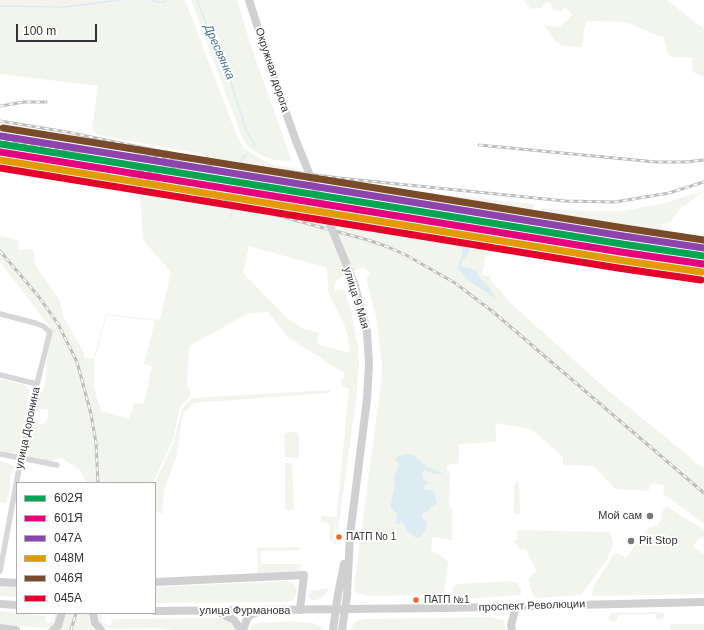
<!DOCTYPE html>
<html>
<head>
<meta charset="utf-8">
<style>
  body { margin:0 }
  #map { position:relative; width:704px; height:630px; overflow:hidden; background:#fff; font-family:Helvetica,sans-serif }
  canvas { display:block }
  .legend { position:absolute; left:16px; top:482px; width:140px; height:132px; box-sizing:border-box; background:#fff; border:1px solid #adadad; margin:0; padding:5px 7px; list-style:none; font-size:12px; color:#333 }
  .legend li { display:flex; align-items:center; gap:8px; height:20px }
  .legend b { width:20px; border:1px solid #adadad }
  .scale { position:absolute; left:16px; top:24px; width:81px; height:18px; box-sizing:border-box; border:2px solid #333; border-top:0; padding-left:5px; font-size:12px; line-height:14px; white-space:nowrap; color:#333; -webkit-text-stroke:3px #fff; paint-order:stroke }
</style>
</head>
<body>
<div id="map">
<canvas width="704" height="630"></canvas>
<ul class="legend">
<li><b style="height:5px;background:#00a651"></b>602Я</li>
<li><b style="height:5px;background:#e5007d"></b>601Я</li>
<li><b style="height:5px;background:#8e44ad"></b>047А</li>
<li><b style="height:5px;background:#e39a05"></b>048М</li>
<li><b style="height:5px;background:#7a4b2a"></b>046Я</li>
<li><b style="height:5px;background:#e4002b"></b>045А</li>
</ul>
<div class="scale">100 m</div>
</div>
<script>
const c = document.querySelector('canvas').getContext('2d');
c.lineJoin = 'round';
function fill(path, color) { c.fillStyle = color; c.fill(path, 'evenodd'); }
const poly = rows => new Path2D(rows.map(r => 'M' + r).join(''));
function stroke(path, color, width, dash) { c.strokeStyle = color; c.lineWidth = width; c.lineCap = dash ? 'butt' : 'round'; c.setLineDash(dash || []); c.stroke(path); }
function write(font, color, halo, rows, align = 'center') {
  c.font = font + ' Helvetica,sans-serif'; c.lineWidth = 4; c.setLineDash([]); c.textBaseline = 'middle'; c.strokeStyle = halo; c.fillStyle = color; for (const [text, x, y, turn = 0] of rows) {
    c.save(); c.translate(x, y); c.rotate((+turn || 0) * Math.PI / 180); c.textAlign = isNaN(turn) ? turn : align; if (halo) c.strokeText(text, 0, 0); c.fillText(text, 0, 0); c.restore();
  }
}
fill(poly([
  [0,0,185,0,238,139,244,148,260,159,275,165,295,168,307,198,490,226,704,261,704,280,512,246,487,248,482,275,490,277,492,283,500,290,507,300,604,387,703,468,704,467,704,524,671,499,663,495,665,486,652,483,648,491,615,489,594,466,563,465,563,457,535,432,530,429,497,423,495,427,496,432,496,442,459,444,459,463,447,465,447,471,450,471,449,508,452,508,452,540,432,537,431,550,440,555,448,562,444,594,442,599,429,600,429,595,370,596,357,593,354,590,354,587,381,384,382,366,377,322,366,278,370,275,369,271,363,268,359,269,338,279,334,285,335,291,343,289,350,306,358,347,359,365,356,400,336,544,334,544,349,389,346,387,342,387,341,380,344,378,344,372,339,370,288,337,268,312,249,313,189,346,187,382,191,395,180,407,173,439,153,483,87,483,80,470,60,457,51,461,28,457,25,453,33,422,43,425,48,418,48,409,35,409,38,395,43,391,46,378,46,367,51,333,50,327,0,262,0,236,18,240,19,250,33,249,35,265,59,299,64,318,83,351,85,358,94,358,106,314,160,320,171,272,143,240,140,194,110,190,92,190,92,185,69,184,69,180,23,178,23,172,0,172,0,159,32,161,92,170,226,206,230,191,236,191,241,162,208,157,186,151,98,135,92,129,98,86,0,74],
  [249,246,327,268,328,289,329,294,343,322,347,332,350,353,317,344,319,333,302,328,287,318,243,273],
  [107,315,155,321,144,364,152,366,144,404,134,403,129,419,101,411,94,387,94,362],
  [402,455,413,455,422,463,437,472,425,470,423,471,422,476,425,485,424,489,431,490,429,511,422,514,422,517,427,523,425,531,420,537,416,538,406,530,404,524,401,522,397,514,393,495,395,484,394,477,399,468,399,463,395,460,396,457],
  [191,0,237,0,251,46,292,162,275,160,262,156,254,151,247,145,242,137],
  [523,0,667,0,704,29,704,77,693,72,692,57,671,57,667,53,664,38,625,22,587,21,584,30,582,47,563,46,555,41,544,25,559,27,568,20,572,15,565,6,562,12,554,10,551,4,546,2,542,8,531,9],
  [330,183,534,204,530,222,334,193],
  [704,191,682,207,670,222,661,225,664,233,674,232,704,239,704,249,642,239,609,235,579,228,565,226,559,221,537,215,542,208,586,211,622,211,661,204],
  [0,379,25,385,29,390,19,452,13,454,0,451],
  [331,390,329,393,194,403,184,412,181,423,177,455,164,490,162,514,155,510,155,483,174,441,182,409,192,398],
  [288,432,297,432,299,437,299,455,298,458,285,457,284,434],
  [0,461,12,465,15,467,14,472,10,474,10,487,6,503,0,502],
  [285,463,292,463,294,510,285,510],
  [517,482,519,482,520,514,514,514,514,486],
  [666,506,704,530,704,538,700,537,693,546,703,554,704,553,704,594,594,596,592,595,593,588,613,555,618,553,626,558,649,527,652,528,659,524,661,519,662,512],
  [321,516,336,517,333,543,331,542,331,540,329,538,330,525,326,523,321,522],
  [517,530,611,532,613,544,607,560,581,595,539,598,533,596,528,579,537,571,526,550,519,549,514,541,517,539],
  [300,547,300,550,261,551,261,564,301,564,300,569,298,571,258,573,257,548],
  [288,581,293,583,296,587,297,591,294,599,290,602,155,603,155,587],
  [510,581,517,583,521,588,521,593,520,595,464,599,451,598,453,587,457,584],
  [0,585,17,586,17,597,0,596],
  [329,588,324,596,317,600,312,600,308,596,309,591],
  [0,611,46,616,45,623,53,622,55,613,59,613,56,624,52,627,45,628,0,624],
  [660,612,664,614,664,617,660,620,656,619,655,614,618,615,617,620,612,622,608,618,612,613],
  [66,613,89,613,89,620,94,630,59,630,63,624],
  [99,613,102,613,101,619,103,623,111,626,112,619,219,618,226,620,231,623,236,630,173,630,159,628,112,629,103,626,100,623],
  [490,617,503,620,507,630,350,630,355,622,364,619],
  [291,621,313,623,320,626,324,630,249,630,252,625,257,623],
  [670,624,704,624,704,630,670,630]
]), '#f1f5ed');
fill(poly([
  [257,196,264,196,297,200,306,203,307,207,294,208,274,201,260,199],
  [394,215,407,218,412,218,446,224,440,227,424,225,416,229,413,228,408,232,406,236,403,238,399,236,395,227,389,221,389,216],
  [460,223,470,227,482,228,488,232,485,238,473,240,469,249,468,255,462,260,461,263,461,266,473,269,477,272,480,278,489,287,496,299,468,280,457,268,463,253,461,247,458,246,458,243,462,241,462,239,454,232,455,226],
  [408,453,411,455,413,455,428,467,442,473,442,474,435,474,425,470,423,471,422,476,424,480,428,483,425,485,424,489,434,491,437,503,431,507,429,511,422,514,422,517,427,523,425,531,420,537,416,538,406,530,404,524,401,522,397,524,395,523,397,520,396,518,397,514,390,507,395,485,394,477,398,468,399,463,395,460,396,457]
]), '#ddebf3');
stroke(poly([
  [151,0,157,2,164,2,166,0],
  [197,0,214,44,218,53,227,64,231,83,247,132,255,144,253,147],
  [0,6,64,7,121,0],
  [239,171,244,175,251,177,264,178,311,186],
  [319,187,358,191],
  [235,203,240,169,242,159,247,154],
  [231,217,233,209]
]), '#ddebf3', 1.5);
stroke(poly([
  [0,314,35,323,43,326,50,332,37,384,21,458,0,571],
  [0,375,37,384],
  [0,454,57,465]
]), '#d7d7d7', 5.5);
stroke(poly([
  [249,0,277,87,296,141],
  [0,582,17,583],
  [155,582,304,575,300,610],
  [0,604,17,605],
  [155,611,445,608,704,602],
  [93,613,95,623,101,630],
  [220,613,234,620,241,630],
  [0,628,16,630],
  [53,630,58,626,62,613],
  [243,630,247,619,250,615,258,612],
  [333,630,338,594,344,564],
  [342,630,347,595,350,535,367,399,369,363,367,332,363,315,354,283],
  [512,630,511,625,516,607]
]), '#d0d0d0', 8);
const rail = poly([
  [0,106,24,102,46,102],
  [0,121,67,132,174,154],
  [0,140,54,149],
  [479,145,656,162,684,162,704,160],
  [50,148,75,151,217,162,339,178,565,201,615,202,669,193,704,182],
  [0,154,42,158,106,169,368,240,388,247,406,255,455,283,492,311,704,493],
  [84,156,103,160],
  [117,163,156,174,180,184],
  [130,166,166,168,211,166],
  [0,251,39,297,58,324,77,362,91,414,96,443,98,483],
  [71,630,76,613]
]);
stroke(rail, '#bebebe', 3);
stroke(rail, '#fff', 1.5, [4.5]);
stroke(poly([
  [296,141,354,283]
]), '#d0d0d0', 8);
stroke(poly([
  [0,144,622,244,704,256]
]), '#00a651', 7);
stroke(poly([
  [0,152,621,252,703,264]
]), '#e5007d', 7);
stroke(poly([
  [1,136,623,236,704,248]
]), '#8e44ad', 7);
stroke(poly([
  [0,160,619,260,702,272]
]), '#e39a05', 7);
stroke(poly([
  [3,128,624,228,704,240]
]), '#7a4b2a', 7);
stroke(poly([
  [0,168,618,268,701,280]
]), '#e4002b', 7);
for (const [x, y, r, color] of [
  [650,516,4,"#7a7a7a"],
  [339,537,3.5,"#f26522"],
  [631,541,4,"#7a7a7a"],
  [416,600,3.5,"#f26522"]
]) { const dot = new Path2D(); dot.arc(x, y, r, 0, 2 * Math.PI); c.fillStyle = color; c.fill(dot); stroke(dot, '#fff', 1.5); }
write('10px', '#333', '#fff', [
  ["ПАТП No 1",346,537],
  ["ПАТП №1",424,600]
], 'left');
write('11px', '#333', '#fff', [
  ["Окружная дорога",272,70,72],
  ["улица 9 Мая",356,298,73],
  ["улица Доронина",28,428,-78],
  ["проспект Революции",532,606,-2],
  ["улица Фурманова",245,611]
]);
write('11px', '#333', '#fff', [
  ["Мой сам",642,516],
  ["Pit Stop",639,541,"left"]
], 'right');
write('italic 12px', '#3f7597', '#fff', [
  ["Дресвянка",219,52,66]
]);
</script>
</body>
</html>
